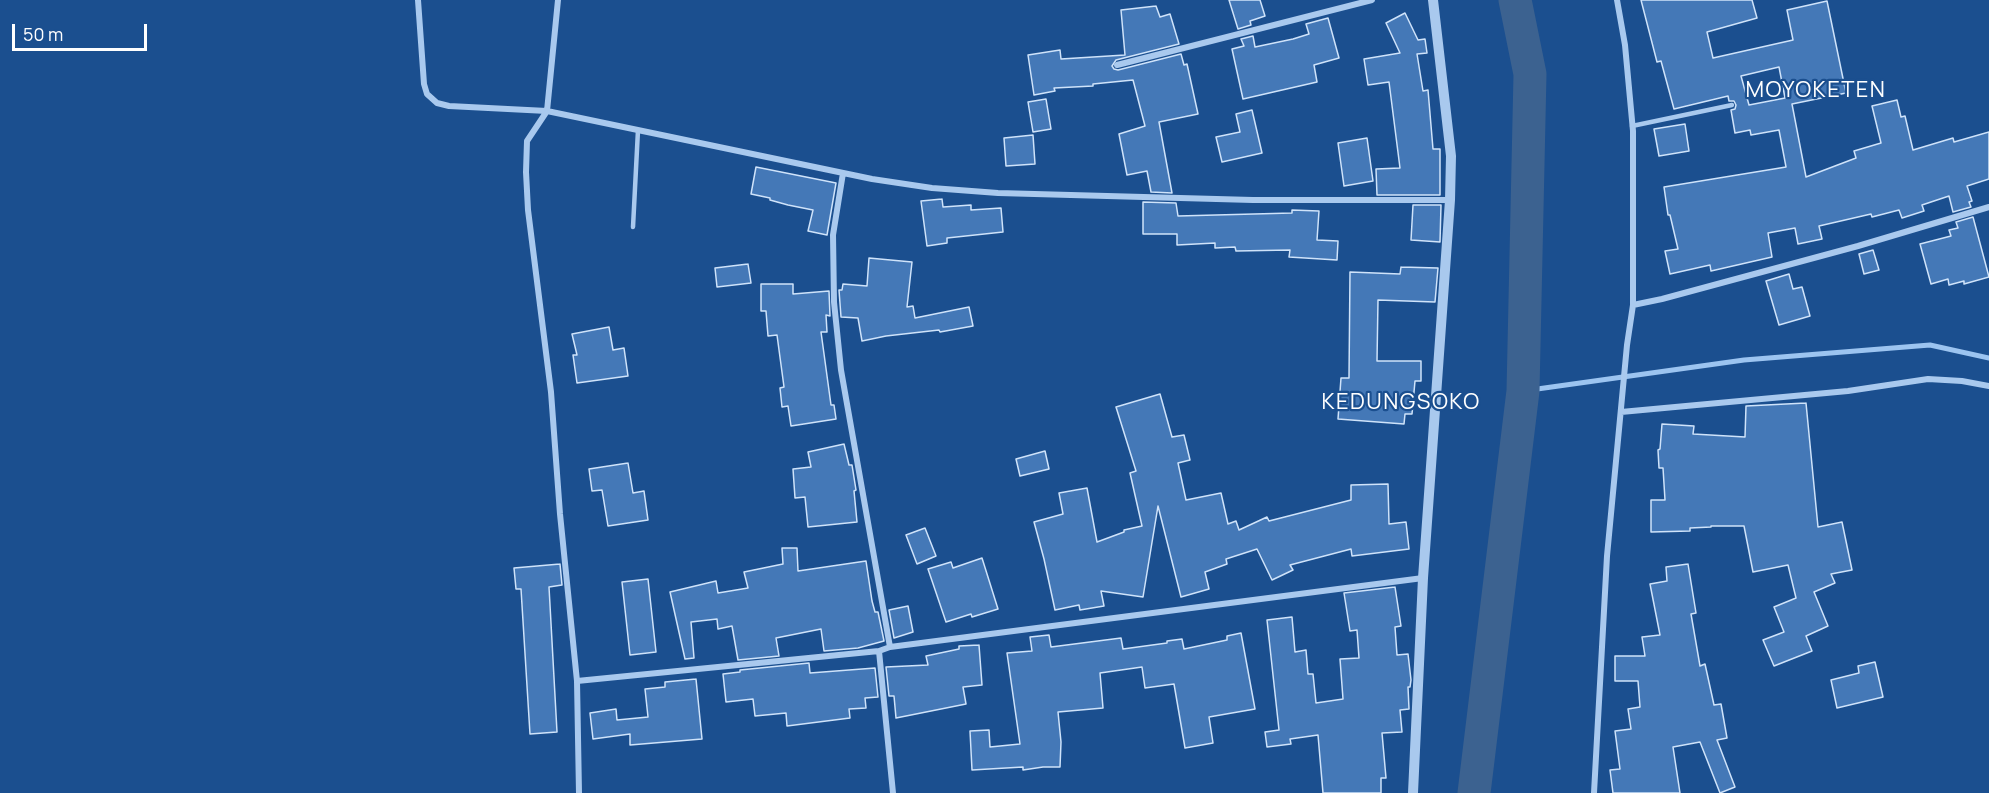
<!DOCTYPE html>
<html>
<head>
<meta charset="utf-8">
<style>
  body { margin:0 }
  #map { position:relative; width:1989px; height:793px; overflow:hidden; background:#1b4f8f; font-family:Manrope,sans-serif }
  canvas { display:block }
  .scale { position:absolute; left:12px; top:24px; width:135px; height:27px; box-sizing:border-box; border:3px solid #fff; border-top:0; padding-left:8px; font-size:18px; line-height:21px; white-space:nowrap; color:#fff; -webkit-text-stroke:4px #1b4f8f; paint-order:stroke }
</style>
</head>
<body>
<div id="map">
<canvas width="1989" height="793"></canvas>
<div class="scale">50 m</div>
</div>
<script>
const c = document.querySelector('canvas').getContext('2d');
c.lineJoin = 'round';
const poly = rows => new Path2D(rows.map(r => 'M' + r).join(''));
function stroke(path, color, width, dash) { c.strokeStyle = color; c.lineWidth = width; c.lineCap = dash ? 'butt' : 'round'; c.setLineDash(dash || []); c.stroke(path); }
function fill(path, color) { c.fillStyle = color; c.fill(path, 'evenodd'); }
function write(font, color, halo, rows, align = 'center') {
  c.font = font + ' Manrope,sans-serif'; c.lineWidth = 4.5; c.setLineDash([]); c.textBaseline = 'middle'; c.strokeStyle = halo; c.fillStyle = color; for (const [text, x, y, turn = 0] of rows) {
    c.save(); c.translate(x, y); c.rotate((+turn || 0) * Math.PI / 180); c.textAlign = isNaN(turn) ? turn : align; if (halo) c.strokeText(text, 0, 0); c.fillText(text, 0, 0); c.restore();
  }
}
stroke(poly([
  [1523,391,1744,360,1930,345,1989,358]
]), '#9cc4f0', 5);
stroke(poly([
  [1474,793,1523,391,1530,74,1515,0]
]), '#3c6290', 33);
const building = poly([
  [1229,0,1260,0,1265,16,1250,21,1251,25,1238,29,1229,0],
  [1641,0,1752,0,1757,18,1707,32,1713,58,1793,40,1787,10,1827,1,1846,93,1792,104,1806,177,1856,158,1854,151,1881,143,1872,106,1897,100,1901,117,1905,116,1913,150,1953,138,1954,142,1989,132,1989,179,1967,186,1972,201,1969,202,1971,207,1953,212,1949,196,1922,205,1924,211,1902,218,1899,210,1872,217,1871,214,1819,226,1822,239,1798,244,1795,228,1768,233,1772,257,1711,271,1710,265,1670,274,1665,251,1678,249,1670,215,1668,215,1664,187,1786,167,1779,130,1751,135,1750,130,1735,133,1731,110,1735,109,1736,105,1734,101,1729,101,1728,96,1674,109,1661,61,1657,62,1641,0],
  [1779,67,1785,98,1749,105,1741,76,1779,67],
  [1156,6,1160,17,1170,14,1179,44,1116,60,1112,66,1114,69,1118,70,1181,54,1184,65,1187,64,1198,114,1159,122,1172,193,1151,192,1147,171,1127,175,1119,134,1145,126,1133,80,1093,84,1093,86,1054,88,1055,91,1034,95,1028,55,1060,50,1061,59,1125,55,1121,10,1156,6],
  [1405,13,1418,40,1425,39,1427,53,1417,54,1423,91,1428,90,1433,149,1440,149,1440,195,1377,195,1376,169,1400,168,1389,82,1368,85,1364,59,1400,53,1386,23,1405,13],
  [1328,18,1339,58,1314,65,1317,82,1243,99,1232,49,1244,46,1241,39,1253,36,1255,47,1293,39,1309,34,1306,24,1328,18],
  [1046,99,1051,129,1033,132,1028,102,1046,99],
  [1252,110,1262,153,1222,162,1216,137,1240,132,1236,114,1252,110],
  [1685,124,1689,151,1659,156,1654,129,1685,124],
  [1033,135,1035,164,1006,166,1004,138,1033,135],
  [1367,138,1373,181,1344,186,1338,143,1367,138],
  [756,167,836,183,827,235,808,231,813,210,788,205,770,200,770,198,751,194,756,167],
  [942,199,943,207,971,205,971,210,1001,208,1003,232,947,238,947,243,927,246,921,201,942,199],
  [1143,202,1176,203,1178,216,1292,213,1292,210,1319,211,1317,240,1338,241,1337,260,1289,257,1290,250,1236,251,1235,247,1215,248,1215,243,1177,245,1177,234,1143,234,1143,202],
  [1413,205,1441,205,1440,242,1411,240,1413,205],
  [1973,217,1989,277,1964,284,1964,281,1949,285,1948,279,1931,284,1920,244,1951,236,1949,230,1958,228,1956,222,1973,217],
  [1873,250,1879,270,1864,274,1859,254,1873,250],
  [869,258,912,262,907,307,913,306,915,318,969,307,973,326,940,332,939,330,886,336,862,341,858,318,841,317,839,290,842,290,843,284,867,286,869,258],
  [748,264,751,283,717,287,715,268,748,264],
  [1401,267,1438,268,1435,302,1378,300,1377,361,1421,361,1421,381,1415,381,1412,414,1405,414,1404,424,1338,419,1341,378,1349,378,1350,272,1400,274,1401,267],
  [1789,274,1793,289,1802,287,1810,316,1779,325,1766,281,1789,274],
  [761,284,793,284,793,294,829,291,830,316,826,315,827,332,821,332,831,405,834,405,836,419,791,426,788,406,782,407,780,388,784,387,777,335,768,336,766,311,761,311,761,284],
  [609,327,613,350,624,348,628,376,577,383,573,355,577,355,572,334,609,327],
  [1160,394,1172,437,1184,435,1190,460,1178,463,1186,500,1221,493,1228,524,1236,521,1239,530,1267,517,1269,521,1351,500,1351,485,1388,484,1389,524,1406,522,1409,549,1352,556,1351,549,1290,565,1293,570,1272,580,1257,549,1226,559,1227,564,1205,572,1209,589,1181,597,1158,506,1143,597,1101,591,1104,606,1080,610,1079,605,1055,610,1044,559,1034,522,1063,514,1059,493,1087,488,1097,542,1124,532,1124,530,1142,526,1130,473,1136,471,1116,407,1160,394],
  [1806,403,1818,527,1842,522,1852,570,1831,574,1835,583,1814,592,1828,626,1806,636,1812,651,1774,666,1763,640,1784,632,1774,607,1796,598,1788,565,1753,572,1744,526,1711,526,1711,527,1690,528,1690,531,1651,532,1651,500,1665,500,1663,468,1659,468,1658,450,1660,449,1662,424,1694,426,1693,434,1745,437,1746,406,1806,403],
  [844,444,849,465,852,465,856,490,854,491,857,522,808,527,805,497,795,498,793,469,811,467,808,452,844,444],
  [1045,451,1049,469,1020,476,1016,459,1045,451],
  [628,463,633,493,644,491,648,520,608,526,602,490,592,491,589,469,628,463],
  [925,528,936,556,917,564,906,535,925,528],
  [782,548,797,548,798,571,866,561,872,601,875,612,878,612,884,641,858,648,824,651,821,629,776,638,779,656,738,660,732,626,718,629,717,619,691,622,694,658,685,659,670,592,716,581,718,593,748,588,744,572,783,564,782,548],
  [982,558,998,609,972,617,971,614,946,622,928,569,951,562,953,568,982,558],
  [560,564,562,585,549,587,557,732,530,734,521,589,516,589,514,568,560,564],
  [1688,564,1696,613,1691,614,1700,666,1705,664,1714,705,1721,704,1727,738,1717,740,1735,787,1720,793,1700,742,1673,747,1680,793,1613,793,1610,770,1620,769,1615,731,1631,729,1628,709,1640,707,1638,681,1615,681,1615,656,1645,656,1642,637,1660,635,1650,584,1667,581,1666,567,1688,564],
  [648,579,656,652,630,655,622,582,648,579],
  [1395,587,1401,626,1395,627,1397,655,1408,654,1411,680,1410,687,1408,687,1409,709,1400,710,1402,732,1382,733,1386,778,1381,778,1381,793,1323,793,1318,735,1290,739,1291,744,1267,747,1265,732,1279,730,1267,620,1292,617,1295,652,1306,650,1308,674,1313,674,1316,703,1343,699,1340,659,1359,658,1357,630,1350,631,1344,593,1395,587],
  [908,606,913,632,894,638,889,610,908,606],
  [1241,633,1255,709,1209,717,1213,743,1185,748,1174,684,1145,688,1142,667,1100,673,1103,708,1058,712,1061,742,1060,767,1043,767,1023,770,1023,767,972,770,970,731,989,730,990,747,1020,744,1007,653,1032,651,1030,637,1049,635,1051,647,1121,638,1123,649,1167,643,1167,641,1182,639,1184,649,1227,640,1227,636,1241,633],
  [979,645,982,685,963,687,966,704,896,718,894,696,889,696,886,667,928,665,926,656,959,649,959,646,979,645],
  [1875,662,1883,697,1837,708,1831,680,1859,673,1858,666,1875,662],
  [809,663,810,673,875,668,878,697,865,698,866,708,849,709,850,718,787,726,786,713,755,716,753,699,726,702,723,674,740,672,740,670,809,663],
  [696,679,702,739,630,745,630,734,593,739,590,713,616,709,617,720,648,717,645,689,665,687,665,682,696,679]
]);
fill(building, '#4478b7');
stroke(building, '#cfe3fa', 1.5);
stroke(poly([
  [1632,126,1732,105],
  [633,227,638,130]
]), '#a9c9ee', 4.5);
stroke(poly([
  [418,0,424,84,427,94,437,103,449,106,547,111,872,179,932,188,998,193,1253,200,1450,200],
  [558,0,547,111,527,141,526,172,528,210,551,392,560,514,577,681,579,793],
  [1117,65,1372,0],
  [843,173,833,235,834,302,841,370,890,647],
  [1633,305,1662,299,1858,246,1989,207],
  [1621,412,1848,391,1928,379,1962,381,1989,386],
  [879,651,893,793],
  [577,681,879,651,890,647,1423,578],
  [1594,793,1607,556,1627,345,1633,305,1633,131,1625,45,1617,0]
]), '#a9c9ee', 6);
stroke(poly([
  [1413,793,1423,578,1450,200,1451,156,1433,0]
]), '#a9c9ee', 10);
c.letterSpacing = '1.5px';
write('22px', '#fff', '#1b4f8f', [
  ["MOYOKETEN",1816,91],
  ["KEDUNGSOKO",1401,403]
]);
c.letterSpacing = '0px';
</script>
</body>
</html>
